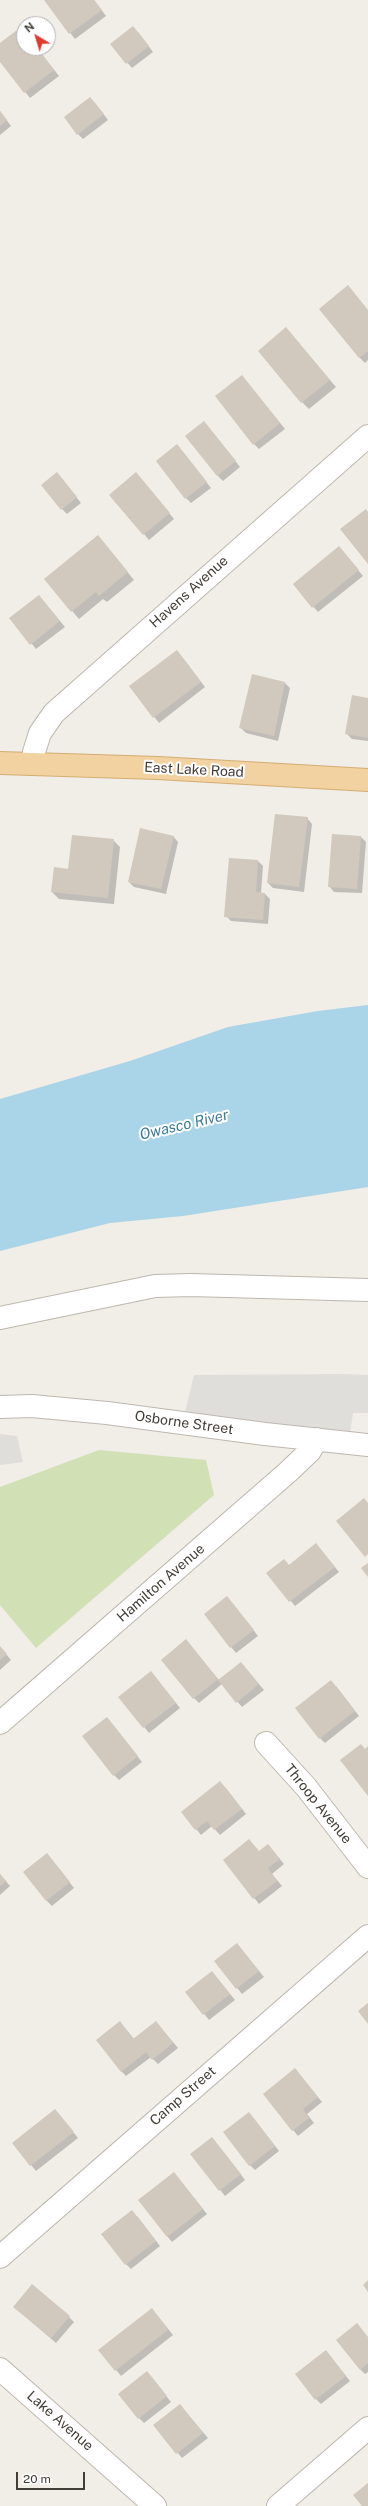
<!DOCTYPE html>
<html>
<head>
<meta charset="utf-8">
<style>
  body { margin:0 }
  #map { position:relative; width:368px; height:2506px; overflow:hidden; background:#f1ede7; font-family:"Public Sans",sans-serif }
  canvas { display:block }
  .north { position:absolute; left:16px; top:16px; width:40px; height:40px; box-sizing:border-box; background:#fff; border:1px solid #b4b1af; border-radius:50%; rotate:322deg; font-size:11px; font-weight:700; line-height:16px; text-align:center; color:#433d37 }
  .north::after { content:''; display:block; margin:auto; width:14px; height:18px; background:#df3930; clip-path:polygon(50% 0,100% 100%,50% 72%,0 100%) }
  .scale { position:absolute; left:16px; top:2472px; width:69px; height:18px; box-sizing:border-box; border:2px solid #433d37; border-top:0; padding-left:5px; font-size:12px; line-height:14px; white-space:nowrap; color:#433d37; -webkit-text-stroke:3px #fff; paint-order:stroke }
</style>
</head>
<body>
<div id="map">
<canvas width="368" height="2506"></canvas>
<div class="north">N</div>
<div class="scale">20 m</div>
</div>
<script>
const c = document.querySelector('canvas').getContext('2d');
c.lineJoin = 'round';
function fill(path, color) { c.fillStyle = color; c.fill(path, 'evenodd'); }
const poly = rows => new Path2D(rows.map(r => 'M' + r).join(''));
function stroke(path, color, width, dash) { c.strokeStyle = color; c.lineWidth = width; c.lineCap = dash ? 'butt' : 'round'; c.setLineDash(dash || []); c.stroke(path); }
function write(font, color, halo, rows, align = 'center') {
  c.font = font + ' "Public Sans",sans-serif'; c.lineWidth = 4; c.setLineDash([]); c.textBaseline = 'middle'; c.strokeStyle = halo; c.fillStyle = color; for (const [text, x, y, turn = 0] of rows) {
    c.save(); c.translate(x, y); c.rotate((+turn || 0) * Math.PI / 180); c.textAlign = isNaN(turn) ? turn : align; if (halo) c.strokeText(text, 0, 0); c.fillText(text, 0, 0); c.restore();
  }
}
fill(poly([
  [99,1450,206,1460,214,1495,36,1648,0,1605,0,1487]
]), '#d1e1b5');
fill(poly([
  [344,1374,368,1375,368,1413,353,1413,350,1433,185,1412,194,1375],
  [0,1434,17,1436,23,1462,0,1465]
]), '#e0dedb');
fill(poly([
  [368,1005,368,1187,183,1216,110,1223,0,1251,0,1099,130,1061,228,1027,318,1011]
]), '#aad4e7');
fill(poly([
  [94,0,106,16,75,39,45,1],
  [24,32,24,48,37,48,59,76,30,98,0,60,0,45],
  [138,32,153,52,132,68,111,44],
  [95,103,108,120,83,139,78,134],
  [0,111,11,126,0,135],
  [320,310,368,310,368,360,365,363,360,358],
  [286,329,336,387,309,409,302,402],
  [242,376,285,429,259,449,254,444],
  [204,422,240,467,223,481,218,476],
  [182,451,211,488,191,503,186,498],
  [57,473,81,503,67,514,62,509],
  [141,479,174,519,149,540,111,495],
  [98,536,134,580,107,602,103,599,79,619,45,579],
  [344,553,363,576,318,612,294,585],
  [39,596,65,627,36,649,11,618],
  [182,657,205,687,159,723,131,687],
  [252,676,285,683,290,688,278,741,246,733,241,728],
  [368,699,368,741,352,739,346,733],
  [307,818,312,824,304,892,273,888,268,883],
  [173,836,178,842,166,894,134,887,129,882],
  [361,837,366,842,362,893,334,892,329,886],
  [113,840,120,847,114,904,59,899,52,892,69,870],
  [258,861,263,866,261,893,265,894,270,899,268,924,231,921,226,916],
  [321,1550,339,1572,295,1606,268,1573,289,1566],
  [232,1603,258,1636,236,1653,205,1615],
  [190,1646,219,1680,241,1663,264,1690,242,1707,222,1684,199,1703,194,1698],
  [0,1647,11,1660,0,1670],
  [151,1672,180,1708,149,1733,120,1697],
  [336,1686,359,1716,325,1743,320,1738],
  [107,1718,142,1762,119,1780,114,1775],
  [225,1787,246,1814,220,1835,212,1826,201,1835,182,1812],
  [249,1840,259,1852,268,1845,284,1864,272,1874,282,1886,259,1904,224,1860],
  [52,1860,74,1888,52,1906,46,1900],
  [0,1874,10,1886,0,1895],
  [237,1944,264,1977,242,1994,215,1961],
  [212,1972,235,2000,209,2020,187,1992],
  [156,2022,178,2048,158,2064,151,2057,126,2076,121,2071,125,2028,134,2039],
  [295,2069,322,2102,307,2114,314,2123,298,2136,264,2094],
  [55,2110,78,2138,36,2171,13,2143],
  [254,2119,279,2151,255,2170,250,2165],
  [217,2144,245,2180,225,2196,192,2154],
  [174,2173,207,2214,172,2242,167,2236],
  [137,2216,160,2246,131,2269,126,2264],
  [20,2312,69,2317,74,2322,56,2343],
  [157,2315,173,2335,121,2376,100,2350],
  [368,2337,368,2372,365,2374,360,2369],
  [326,2351,350,2381,321,2404,316,2399],
  [152,2378,171,2402,144,2423,139,2418],
  [180,2405,208,2438,182,2458,155,2425]
]), '#0003');
fill(poly([
  [44,0,94,0,102,10,69,34],
  [133,26,149,46,126,64,110,44],
  [21,27,24,31,24,48,37,48,54,70,24,93,0,62,0,43],
  [90,97,104,114,77,135,64,117],
  [0,111,7,120,0,126],
  [348,285,368,310,368,351,359,358,319,309],
  [286,327,330,380,301,403,258,351],
  [242,375,280,423,253,445,215,396],
  [204,421,236,461,217,476,185,436],
  [177,444,207,482,185,499,156,461],
  [57,472,77,497,61,510,41,485],
  [136,472,170,513,143,535,109,495],
  [366,509,368,512,368,564,340,529],
  [98,535,128,572,99,596,96,592,71,612,44,579],
  [339,546,359,570,312,608,293,584],
  [39,595,60,621,30,645,9,618],
  [177,650,201,682,153,718,129,686],
  [252,674,285,682,274,736,239,728],
  [352,695,368,698,368,738,345,734],
  [275,814,308,817,299,887,267,883],
  [140,828,174,836,161,889,128,882],
  [332,834,361,836,357,889,328,887],
  [72,835,114,839,108,898,51,892,54,867,68,869],
  [229,858,258,860,256,892,265,893,263,920,224,917],
  [364,1498,368,1503,368,1554,365,1557,336,1521],
  [316,1543,335,1567,289,1602,266,1573,284,1559,289,1565],
  [368,1563,368,1577,361,1568],
  [227,1596,254,1630,230,1648,204,1614],
  [186,1639,218,1679,193,1699,161,1660],
  [0,1646,7,1654,0,1660],
  [241,1662,259,1684,236,1703,218,1680],
  [151,1671,176,1703,143,1728,118,1697],
  [331,1680,355,1711,319,1739,295,1708],
  [107,1717,138,1756,113,1776,82,1736],
  [361,1744,365,1749,368,1746,368,1796,340,1760],
  [220,1781,242,1809,214,1830,207,1821,195,1830,181,1812],
  [249,1839,259,1851,268,1844,280,1859,268,1868,277,1881,253,1899,223,1860],
  [47,1853,70,1882,46,1901,23,1872],
  [0,1874,6,1881,0,1886],
  [237,1943,259,1971,236,1989,214,1961],
  [212,1971,230,1994,203,2015,185,1992],
  [368,2003,368,2024,358,2011],
  [120,2021,133,2039,156,2021,173,2043,152,2060,146,2052,121,2072,96,2040],
  [295,2068,318,2097,303,2109,309,2118,292,2131,263,2094],
  [55,2109,74,2132,30,2166,12,2143],
  [249,2112,275,2146,249,2166,223,2132],
  [212,2137,241,2174,219,2191,190,2154],
  [174,2172,203,2209,167,2237,138,2200],
  [132,2210,156,2241,125,2265,101,2234],
  [368,2280,368,2292,363,2285],
  [32,2284,70,2316,51,2338,13,2307],
  [152,2308,168,2330,115,2371,98,2350],
  [357,2323,368,2337,368,2363,360,2370,336,2340],
  [326,2350,346,2376,315,2400,295,2374],
  [147,2371,167,2396,138,2419,118,2394],
  [180,2404,203,2433,176,2454,153,2425],
  [368,2483,368,2506,362,2506,353,2495]
]), '#d1c8be');
const minor = poly([
  [33,763,34,752,40,733,54,713,368,436],
  [0,1318,155,1286,191,1285,368,1290],
  [0,1407,32,1406,107,1413,265,1434,368,1445],
  [0,1723,288,1472,310,1451,317,1439],
  [266,1743,306,1787,368,1867],
  [0,2257,368,1936],
  [0,2369,155,2506],
  [278,2506,368,2428]
]);
const major = poly([
  [0,763,158,768,368,780]
]);
stroke(minor, '#beb7ae', 24);
stroke(major, '#d4ad72', 24);
stroke(minor, '#fff', 22);
stroke(major, '#f2d2a0', 22);
write('14px', '#433d37', '#fff', [
  ["Havens Avenue",189,592,-42],
  ["East Lake Road",194,770,3],
  ["Osborne Street",184,1423,8],
  ["Hamilton Avenue",161,1583,-41],
  ["Throop Avenue",318,1804,51],
  ["Camp Street",183,2096,-41],
  ["Lake Avenue",60,2421,41]
]);
write('italic 15px', '#3c7c9b', '#fff', [
  ["Owasco River",184,1125,-13]
]);
</script>
</body>
</html>
